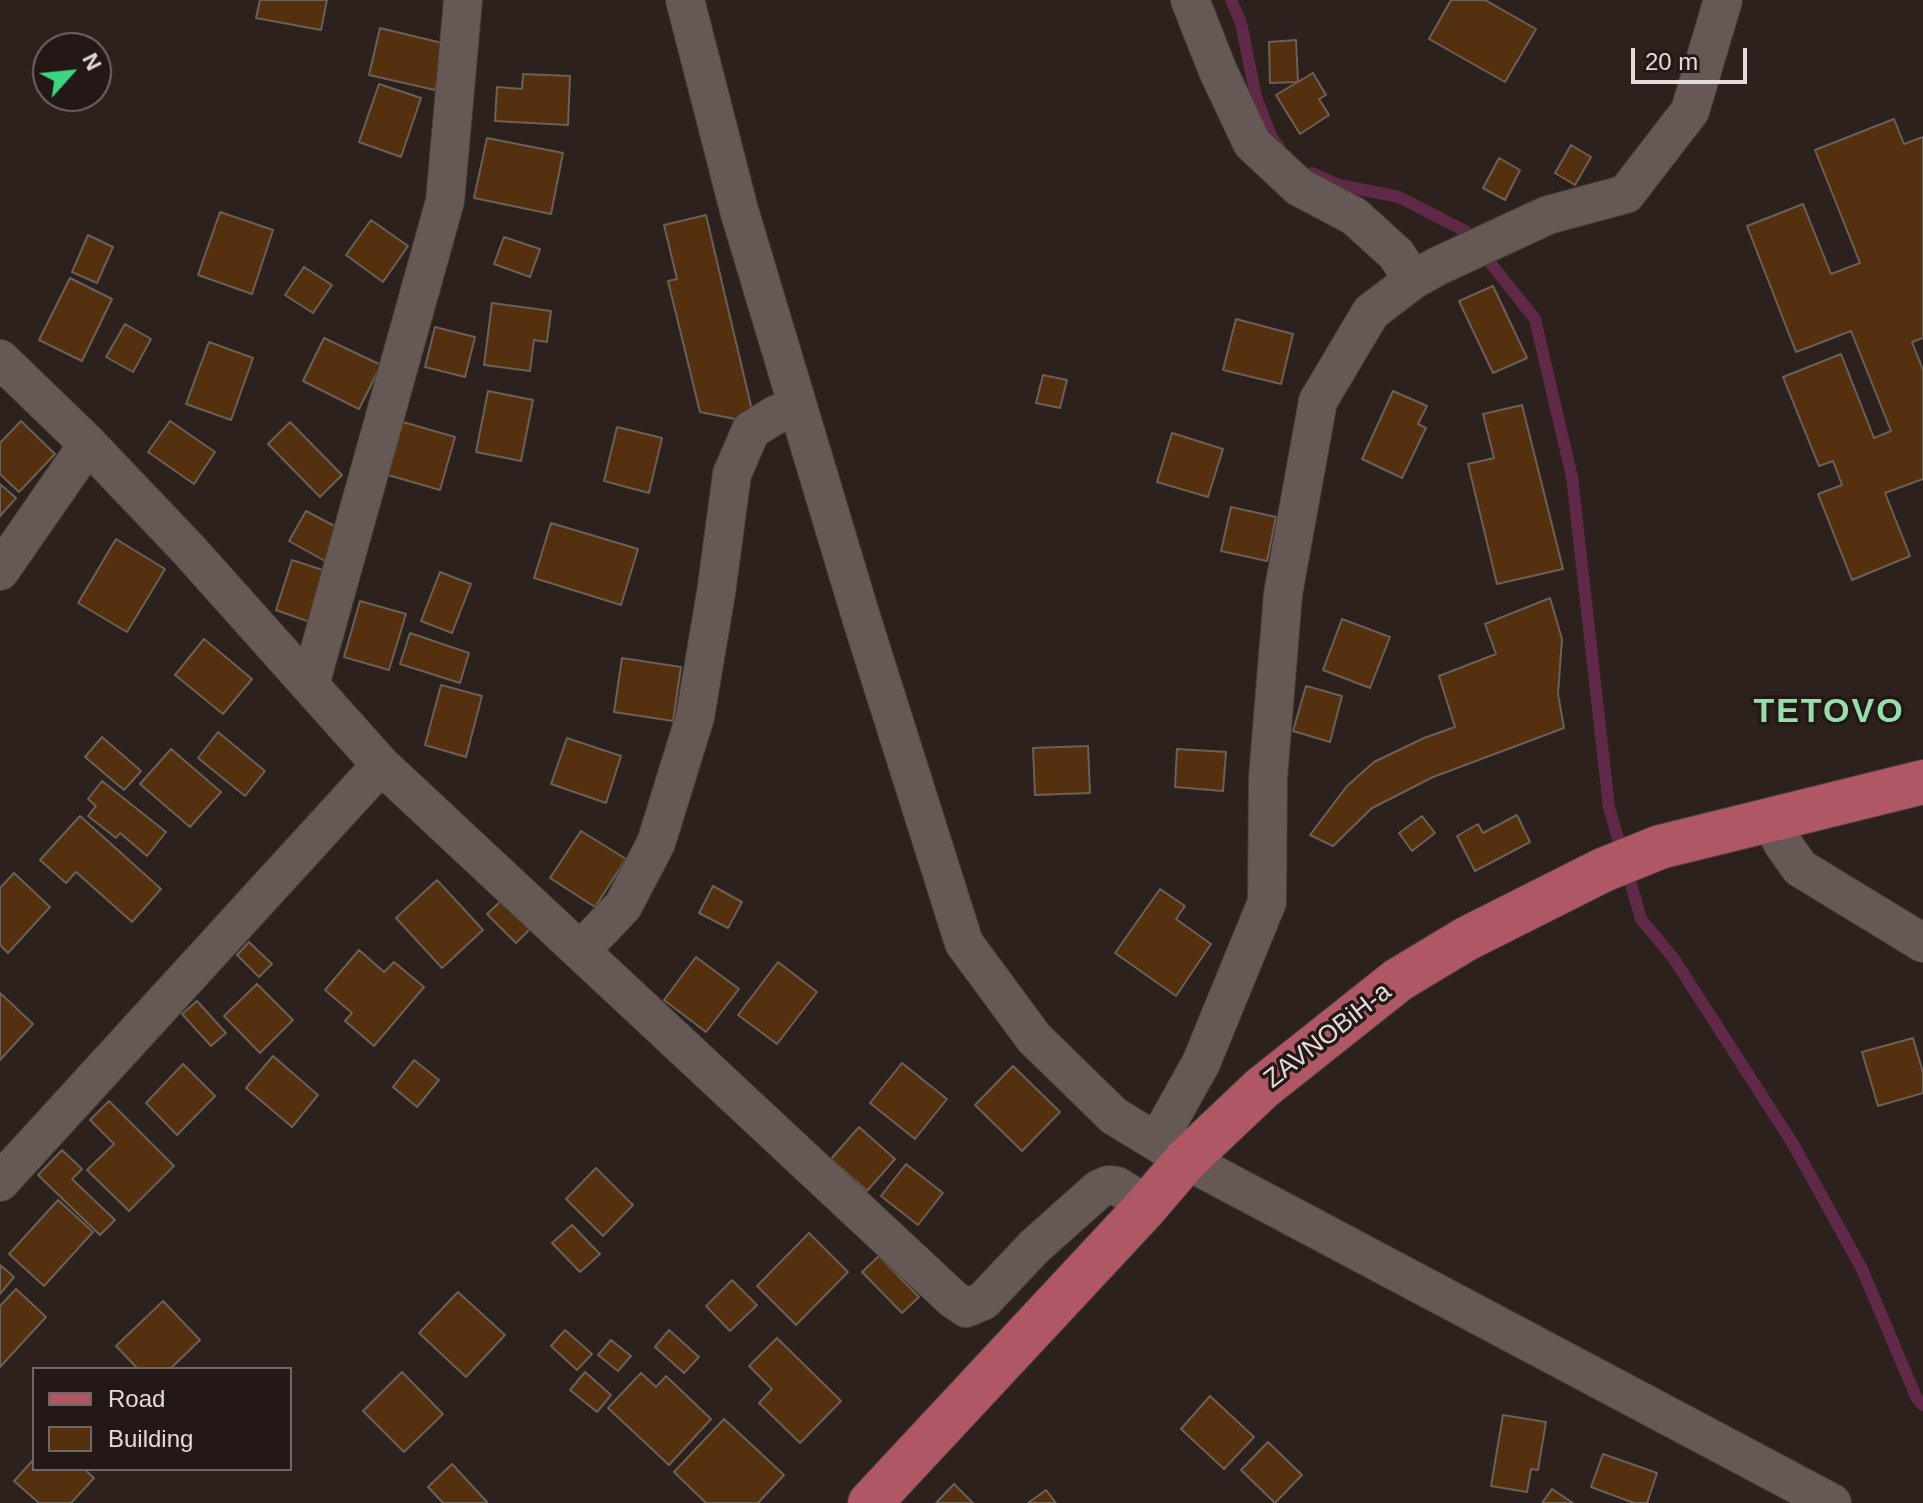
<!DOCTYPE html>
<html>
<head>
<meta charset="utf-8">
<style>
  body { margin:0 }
  #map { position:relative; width:1923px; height:1503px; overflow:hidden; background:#2d211e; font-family:Helvetica,sans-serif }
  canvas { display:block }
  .legend { position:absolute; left:32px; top:1367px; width:260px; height:104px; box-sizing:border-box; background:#231815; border:2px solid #706663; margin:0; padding:10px 14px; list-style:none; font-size:24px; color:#e3dbd8 }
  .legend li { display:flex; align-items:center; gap:16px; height:40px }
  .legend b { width:40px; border:2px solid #706663 }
  .north { position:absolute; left:32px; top:32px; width:80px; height:80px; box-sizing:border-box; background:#231815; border:2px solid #706663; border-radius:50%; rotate:63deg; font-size:22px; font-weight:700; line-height:32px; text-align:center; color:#e3dbd8 }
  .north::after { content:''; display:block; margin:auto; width:28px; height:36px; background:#3bd77f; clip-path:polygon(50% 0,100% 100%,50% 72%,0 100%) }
  .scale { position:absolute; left:1631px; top:48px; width:116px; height:36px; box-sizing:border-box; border:4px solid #e3dbd8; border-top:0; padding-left:10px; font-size:24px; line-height:28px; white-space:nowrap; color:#e3dbd8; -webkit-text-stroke:6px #231815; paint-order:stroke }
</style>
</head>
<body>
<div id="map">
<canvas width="1923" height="1503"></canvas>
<ul class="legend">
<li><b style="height:10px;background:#b05766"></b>Road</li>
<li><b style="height:22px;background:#55300e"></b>Building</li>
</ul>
<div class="north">N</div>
<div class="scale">20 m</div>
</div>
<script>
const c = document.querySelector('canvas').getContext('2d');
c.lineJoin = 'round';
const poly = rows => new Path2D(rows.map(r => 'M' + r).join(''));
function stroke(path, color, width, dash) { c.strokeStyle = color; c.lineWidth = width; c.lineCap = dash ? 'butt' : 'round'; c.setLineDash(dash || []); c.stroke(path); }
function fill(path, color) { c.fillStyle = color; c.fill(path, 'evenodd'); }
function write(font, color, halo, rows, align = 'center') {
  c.font = font + ' Helvetica,sans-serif'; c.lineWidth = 7; c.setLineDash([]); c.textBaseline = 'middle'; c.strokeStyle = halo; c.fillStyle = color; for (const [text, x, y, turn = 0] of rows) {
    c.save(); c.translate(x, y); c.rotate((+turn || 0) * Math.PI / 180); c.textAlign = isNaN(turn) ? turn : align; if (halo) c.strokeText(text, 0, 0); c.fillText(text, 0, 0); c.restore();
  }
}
stroke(poly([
  [1231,0,1241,23,1256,97,1272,138,1280,148],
  [1312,173,1339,185,1399,197,1465,231,1535,319,1572,477,1609,807,1641,919,1674,959,1793,1144,1862,1269,1917,1399,1923,1405]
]), '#602948', 12);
const building = poly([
  [260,0,327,0,321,30,256,18,260,0],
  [1451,0,1485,0,1536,29,1505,82,1429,39,1451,0],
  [380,28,446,44,435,90,369,75,380,28],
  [1296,40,1298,82,1270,83,1269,42,1296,40],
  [1313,73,1326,95,1319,99,1329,115,1300,134,1276,95,1313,73],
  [523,74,570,76,568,125,495,121,497,87,522,89,523,74],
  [379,84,421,98,401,157,359,142,379,84],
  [1894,119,1904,144,1923,137,1923,338,1912,342,1923,370,1923,479,1885,493,1910,556,1852,580,1818,494,1842,485,1833,461,1819,466,1783,377,1841,354,1874,438,1891,431,1851,331,1796,352,1747,226,1803,204,1831,274,1860,263,1815,150,1894,119],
  [487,138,563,153,551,214,474,198,487,138],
  [1571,145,1591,157,1575,185,1555,173,1571,145],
  [1499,158,1520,170,1505,200,1483,188,1499,158],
  [220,212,273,230,252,294,198,275,220,212],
  [706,215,755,423,700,412,668,281,677,279,664,225,706,215],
  [371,220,408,246,383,282,346,255,371,220],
  [88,235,113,247,97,283,72,272,88,235],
  [504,237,540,249,530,277,494,264,504,237],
  [304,267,332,285,313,313,285,295,304,267],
  [70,278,112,299,82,361,39,340,70,278],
  [1493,286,1527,358,1493,373,1459,301,1493,286],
  [492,303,551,311,547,342,534,340,530,371,484,365,492,303],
  [1236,319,1293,334,1281,384,1223,370,1236,319],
  [125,324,151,339,133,372,106,357,125,324],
  [435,327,475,337,465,377,425,367,435,327],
  [324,338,381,365,359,409,303,381,324,338],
  [209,342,253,358,231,420,186,404,209,342],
  [1043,375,1067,380,1060,408,1036,403,1043,375],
  [488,391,533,400,521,461,476,452,488,391],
  [1393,391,1427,406,1418,424,1426,428,1402,478,1362,459,1393,391],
  [1522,405,1563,569,1497,584,1468,464,1494,458,1483,414,1522,405],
  [21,421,55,454,19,492,0,474,0,443,21,421],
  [170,421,215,452,194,484,148,452,170,421],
  [290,422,342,475,320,497,268,444,290,422],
  [403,422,455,437,440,490,388,475,403,422],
  [617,427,662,438,649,493,604,481,617,427],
  [1172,433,1223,449,1208,497,1157,482,1172,433],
  [0,484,16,498,0,516,0,484],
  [1231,507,1276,517,1267,561,1221,551,1231,507],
  [306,511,342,530,325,561,289,541,306,511],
  [551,523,638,549,621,605,534,578,551,523],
  [116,539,165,569,127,632,78,603,116,539],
  [292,560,338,575,321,626,276,610,292,560],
  [440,572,471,584,452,633,421,621,440,572],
  [1550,598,1562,639,1558,694,1564,728,1433,777,1386,801,1372,808,1333,846,1310,835,1347,786,1374,762,1424,738,1455,727,1439,676,1496,654,1485,624,1550,598],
  [360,601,406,614,389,670,344,657,360,601],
  [1342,619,1390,637,1370,688,1323,670,1342,619],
  [410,633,469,653,460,683,400,664,410,633],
  [204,639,252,679,223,714,175,675,204,639],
  [622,658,681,667,673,721,614,712,622,658],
  [441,685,482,696,466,757,425,745,441,685],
  [1306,686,1342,696,1330,742,1293,731,1306,686],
  [218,732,265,771,245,796,198,758,218,732],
  [102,737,141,771,124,790,85,757,102,737],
  [567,738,621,756,606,803,551,784,567,738],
  [1088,746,1090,793,1035,795,1033,748,1088,746],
  [171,749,221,792,190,827,140,784,171,749],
  [1177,749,1226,752,1223,791,1175,787,1177,749],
  [102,781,166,832,147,856,120,833,116,838,88,816,96,806,88,799,102,781],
  [1517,815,1530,842,1475,871,1457,836,1478,824,1483,833,1517,815],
  [80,816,161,889,132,922,76,872,66,883,40,860,80,816],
  [1422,816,1435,833,1412,851,1399,833,1422,816],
  [581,831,626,859,595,907,550,878,581,831],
  [14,873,50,907,8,953,0,945,0,888,14,873],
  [437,880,483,930,442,968,396,918,437,880],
  [713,886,742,902,728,928,699,913,713,886],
  [1160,889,1185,906,1176,919,1211,944,1176,996,1115,953,1160,889],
  [502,900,530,929,516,943,487,914,502,900],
  [249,942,272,964,259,977,237,955,249,942],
  [359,950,384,972,394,962,424,987,374,1046,345,1021,352,1013,325,990,359,950],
  [696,957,739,989,706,1032,664,1000,696,957],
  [778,962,817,992,777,1044,738,1015,778,962],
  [257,984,293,1020,260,1053,224,1016,257,984],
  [0,993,33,1024,0,1060,0,993],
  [197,1001,226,1033,211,1046,182,1014,197,1001],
  [1913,1038,1923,1073,1923,1093,1878,1106,1862,1052,1913,1038],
  [273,1056,318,1095,292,1127,246,1088,273,1056],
  [414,1060,439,1080,417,1107,393,1087,414,1060],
  [902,1063,947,1099,915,1139,870,1103,902,1063],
  [183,1064,215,1096,177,1135,146,1103,183,1064],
  [1013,1066,1060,1112,1022,1151,975,1105,1013,1066],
  [109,1101,174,1166,129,1211,87,1170,114,1144,90,1120,109,1101],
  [859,1127,895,1159,867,1191,831,1159,859,1127],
  [62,1150,82,1169,72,1179,115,1220,100,1235,38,1175,62,1150],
  [906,1164,943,1193,918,1225,881,1196,906,1164],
  [596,1168,633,1205,603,1236,566,1199,596,1168],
  [58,1200,93,1232,44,1286,9,1254,58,1200],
  [572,1225,600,1254,580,1272,552,1243,572,1225],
  [809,1233,848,1272,796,1325,757,1286,809,1233],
  [879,1256,919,1297,902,1313,862,1272,879,1256],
  [0,1265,14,1277,0,1294,0,1265],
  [732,1280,757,1305,730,1331,706,1306,732,1280],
  [16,1289,46,1317,0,1367,0,1306,16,1289],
  [458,1292,505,1335,466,1377,419,1333,458,1292],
  [163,1301,200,1340,170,1369,138,1369,116,1346,163,1301],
  [565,1330,592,1354,577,1370,551,1346,565,1330],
  [669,1330,699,1357,684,1373,655,1347,669,1330],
  [777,1338,841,1401,800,1443,759,1403,772,1389,749,1366,777,1338],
  [611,1340,631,1356,618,1371,598,1355,611,1340],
  [402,1372,443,1414,404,1452,363,1411,402,1372],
  [585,1372,611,1395,597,1412,570,1390,585,1372],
  [641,1373,656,1387,666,1376,711,1419,669,1465,608,1408,641,1373],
  [1210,1396,1254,1437,1224,1469,1181,1429,1210,1396],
  [1503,1415,1546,1422,1538,1470,1531,1469,1527,1492,1491,1486,1503,1415],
  [724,1419,784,1475,758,1503,706,1503,674,1472,724,1419],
  [1268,1442,1302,1475,1275,1503,1241,1470,1268,1442],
  [1603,1454,1657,1473,1647,1503,1634,1503,1591,1487,1603,1454],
  [34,1459,34,1469,84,1469,94,1478,71,1503,39,1503,14,1481,34,1459],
  [452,1464,487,1502,487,1503,443,1503,428,1487,452,1464],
  [954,1484,973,1503,936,1503,954,1484],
  [1552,1489,1573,1503,1542,1503,1552,1489],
  [1046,1490,1056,1503,1028,1503,1046,1490]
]);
fill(building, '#55300e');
stroke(building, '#6b6058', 2);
const minor = poly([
  [685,0,739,210,861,617,964,943,1034,1038,1114,1116,1186,1160,1832,1503],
  [1190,0,1218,71,1252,143,1299,187,1354,216,1396,254,1413,280],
  [0,359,88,444,188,549,381,765,953,1299,966,1308,983,1301,1035,1246,1099,1189,1108,1185,1117,1186,1133,1196,1144,1209],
  [0,571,88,444],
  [310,685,445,201,463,0],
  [1771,821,1783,844,1800,868,1923,943],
  [580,951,623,906,656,843,695,717,716,593,732,474,751,430,777,414,799,410],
  [1157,1142,1201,1063,1267,902,1268,778,1283,594,1318,401,1371,312,1413,280,1438,266,1548,215,1626,194,1690,111,1723,0],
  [0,1182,381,765]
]);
const major = poly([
  [870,1503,1144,1209,1186,1160,1262,1088,1398,980,1466,939,1603,870,1660,847,1923,782]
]);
stroke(minor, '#463d3a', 40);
stroke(major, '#463d3a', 46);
stroke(minor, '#665955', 38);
stroke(major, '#b05766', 44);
write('26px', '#e3dbd8', '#231815', [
  ["ZAVNOBiH-a",1328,1036,-38]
]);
c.letterSpacing = '2px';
write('bold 34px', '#97deac', '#231815', [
  ["TETOVO",1829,713]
]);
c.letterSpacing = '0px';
</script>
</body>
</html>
